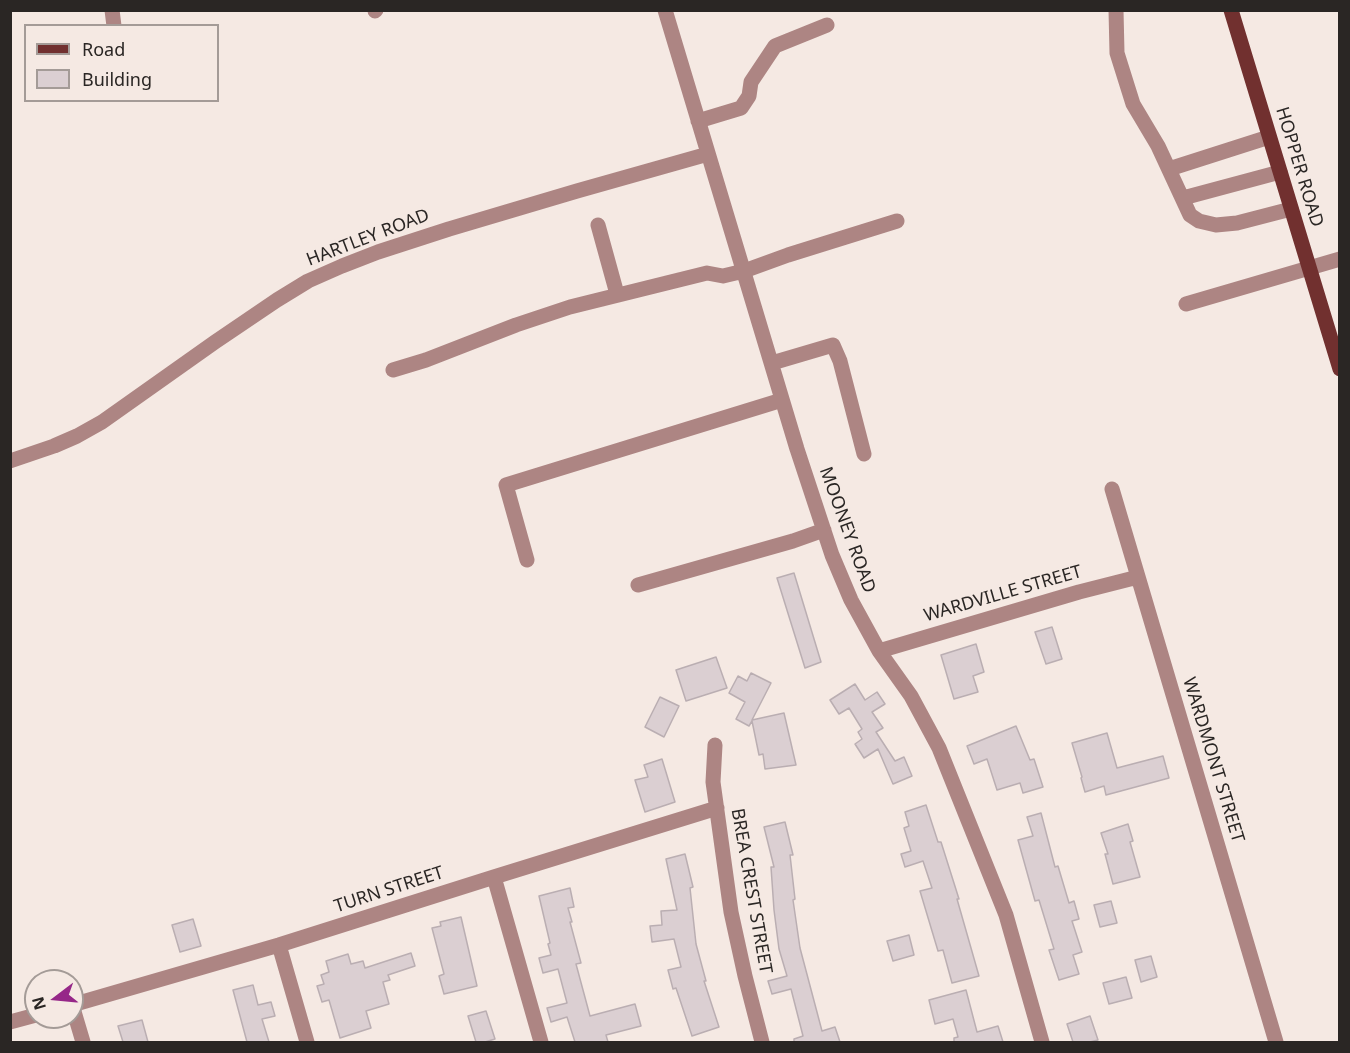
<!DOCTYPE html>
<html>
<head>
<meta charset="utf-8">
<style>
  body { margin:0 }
  #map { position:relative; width:1350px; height:1053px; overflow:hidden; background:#f5e9e3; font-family:"Noto Sans",sans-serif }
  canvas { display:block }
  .frame { position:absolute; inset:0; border:12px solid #2a2624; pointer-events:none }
  .legend { position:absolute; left:24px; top:24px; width:195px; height:78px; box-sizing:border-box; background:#f5e9e3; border:2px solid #a49b97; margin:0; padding:8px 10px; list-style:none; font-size:18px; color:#2a2624 }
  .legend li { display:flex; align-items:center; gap:12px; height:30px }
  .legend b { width:30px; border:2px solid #a49b97 }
  .north { position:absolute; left:24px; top:969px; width:60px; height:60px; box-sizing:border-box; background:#f5e9e3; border:2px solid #a49b97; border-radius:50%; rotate:254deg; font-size:16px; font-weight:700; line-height:24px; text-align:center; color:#2a2624 }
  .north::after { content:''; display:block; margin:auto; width:21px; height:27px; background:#962788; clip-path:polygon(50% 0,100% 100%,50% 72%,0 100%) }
</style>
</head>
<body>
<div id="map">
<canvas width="1350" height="1053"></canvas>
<div class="frame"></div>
<ul class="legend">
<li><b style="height:8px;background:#71302f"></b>Road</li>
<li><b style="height:16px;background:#dbcfd2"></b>Building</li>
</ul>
<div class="north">N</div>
</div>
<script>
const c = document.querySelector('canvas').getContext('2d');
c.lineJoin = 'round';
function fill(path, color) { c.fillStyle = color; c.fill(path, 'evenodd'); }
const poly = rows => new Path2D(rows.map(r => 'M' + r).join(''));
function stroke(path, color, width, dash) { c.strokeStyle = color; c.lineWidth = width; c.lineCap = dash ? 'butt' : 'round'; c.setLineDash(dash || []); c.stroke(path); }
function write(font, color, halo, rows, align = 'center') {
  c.font = font + ' "Noto Sans",sans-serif'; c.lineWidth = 6; c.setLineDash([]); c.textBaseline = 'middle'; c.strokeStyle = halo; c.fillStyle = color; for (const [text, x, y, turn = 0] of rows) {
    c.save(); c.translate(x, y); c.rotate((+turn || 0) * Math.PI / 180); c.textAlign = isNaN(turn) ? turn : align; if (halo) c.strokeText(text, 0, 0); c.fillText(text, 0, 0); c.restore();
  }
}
const building = poly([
  [794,573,821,662,805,668,777,578,794,573],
  [1052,627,1062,659,1046,664,1035,632,1052,627],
  [976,644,984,672,973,676,978,692,954,699,941,655,976,644],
  [716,657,727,688,686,701,676,670,716,657],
  [751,673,771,683,752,720,784,713,796,765,765,769,763,754,759,755,752,721,749,726,736,719,745,702,729,693,738,676,747,681,751,673],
  [855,684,865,700,877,692,885,704,872,712,883,728,876,732,895,761,904,757,912,776,893,784,878,749,864,758,855,744,862,739,858,732,862,729,849,708,839,714,830,700,855,684],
  [660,697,679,706,664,737,645,727,660,697],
  [1016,726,1030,760,1034,759,1043,787,1023,793,1020,783,997,790,987,759,974,764,967,746,1016,726],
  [1107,733,1117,768,1163,756,1169,778,1106,795,1104,786,1085,792,1081,778,1082,777,1072,743,1107,733],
  [662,759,675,802,645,812,635,780,648,777,644,765,662,759],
  [926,805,938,842,941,842,959,899,957,899,979,976,952,983,943,950,938,951,920,891,932,888,923,861,905,867,901,854,911,851,904,828,909,826,905,812,926,805],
  [1041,813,1055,867,1058,866,1069,903,1074,901,1079,919,1072,921,1082,952,1073,955,1079,974,1059,980,1049,950,1054,949,1039,900,1035,901,1018,840,1033,836,1027,817,1041,813],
  [785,822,793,855,790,855,795,899,793,900,800,948,822,1031,835,1027,840,1042,794,1042,794,1039,803,1036,791,989,772,994,768,981,787,976,779,949,774,910,771,867,774,867,764,827,785,822],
  [1128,824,1133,841,1130,842,1140,877,1113,884,1105,854,1108,854,1101,833,1128,824],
  [685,854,693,887,690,888,696,944,706,981,704,981,719,1027,692,1036,676,988,673,989,668,970,681,967,674,939,652,942,650,926,662,925,661,911,677,910,666,859,685,854],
  [570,888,574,907,568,908,572,922,570,922,581,963,576,964,590,1016,635,1004,641,1026,606,1035,608,1042,575,1042,567,1017,551,1022,547,1008,567,1003,558,969,543,973,539,958,551,955,548,944,550,943,539,896,570,888],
  [1111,901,1117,923,1100,927,1094,905,1111,901],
  [461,917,477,986,444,994,439,976,444,974,432,928,441,926,440,922,461,917],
  [193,919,201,946,180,952,172,925,193,919],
  [909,935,914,955,893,961,887,941,909,935],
  [411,953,415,966,388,975,390,980,383,982,389,1004,366,1011,371,1028,340,1038,329,1000,322,1002,317,986,324,984,321,975,329,972,326,961,348,954,351,964,363,961,365,968,411,953],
  [1151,956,1157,977,1141,982,1135,960,1151,956],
  [1126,977,1132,998,1109,1004,1103,983,1126,977],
  [253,985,258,1005,271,1002,275,1016,262,1019,269,1042,247,1042,233,990,253,985],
  [966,990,977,1032,998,1026,1003,1042,954,1042,954,1038,958,1037,953,1019,935,1024,929,1000,966,990],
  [486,1011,495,1039,485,1042,476,1042,468,1016,486,1011],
  [1090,1016,1098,1040,1090,1042,1073,1042,1067,1024,1090,1016],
  [142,1020,148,1042,123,1042,118,1026,142,1020]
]);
fill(building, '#dbcfd2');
stroke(building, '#baaeb2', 1.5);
stroke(poly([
  [112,10,114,26],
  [665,10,797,449,832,555,851,600,879,651,911,696,939,748,1006,915,1042,1042],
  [1116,10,1117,53,1133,104,1158,146,1190,215,1199,221,1216,225,1237,223,1291,209],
  [375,11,376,10],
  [698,121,741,108,749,96,751,82,775,46,827,25],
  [1169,169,1269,137],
  [1183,198,1280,172],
  [598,225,617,294],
  [1186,304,1340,259],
  [772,363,833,345,840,361,864,454],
  [393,370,426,360,516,325,570,307,707,273,723,276,744,271,788,255,897,221],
  [10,461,54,446,77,436,102,422,215,342,277,300,308,281,342,266,378,252,449,229,577,191,708,154],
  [1112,489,1276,1042],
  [527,560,506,485,782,400],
  [638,585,793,541,824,530],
  [879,651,1079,592,1138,577],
  [715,745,713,782,731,912,745,976,762,1042],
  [494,877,541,1042],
  [279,945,307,1042],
  [72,1005,279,945,494,877,717,808],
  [72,1005,83,1042],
  [10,1022,36,1015]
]), '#ad8583', 15);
stroke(poly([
  [1231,10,1340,369]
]), '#71302f', 15);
write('18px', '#2a2624', '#f5e9e3', [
  ["HOPPER ROAD",1299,167,73],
  ["HARTLEY ROAD",368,238,-21],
  ["MOONEY ROAD",847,530,70],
  ["WARDVILLE STREET",1003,594,-16],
  ["WARDMONT STREET",1213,760,73],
  ["TURN STREET",389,890,-18],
  ["BREA CREST STREET",751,891,80]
]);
</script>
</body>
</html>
